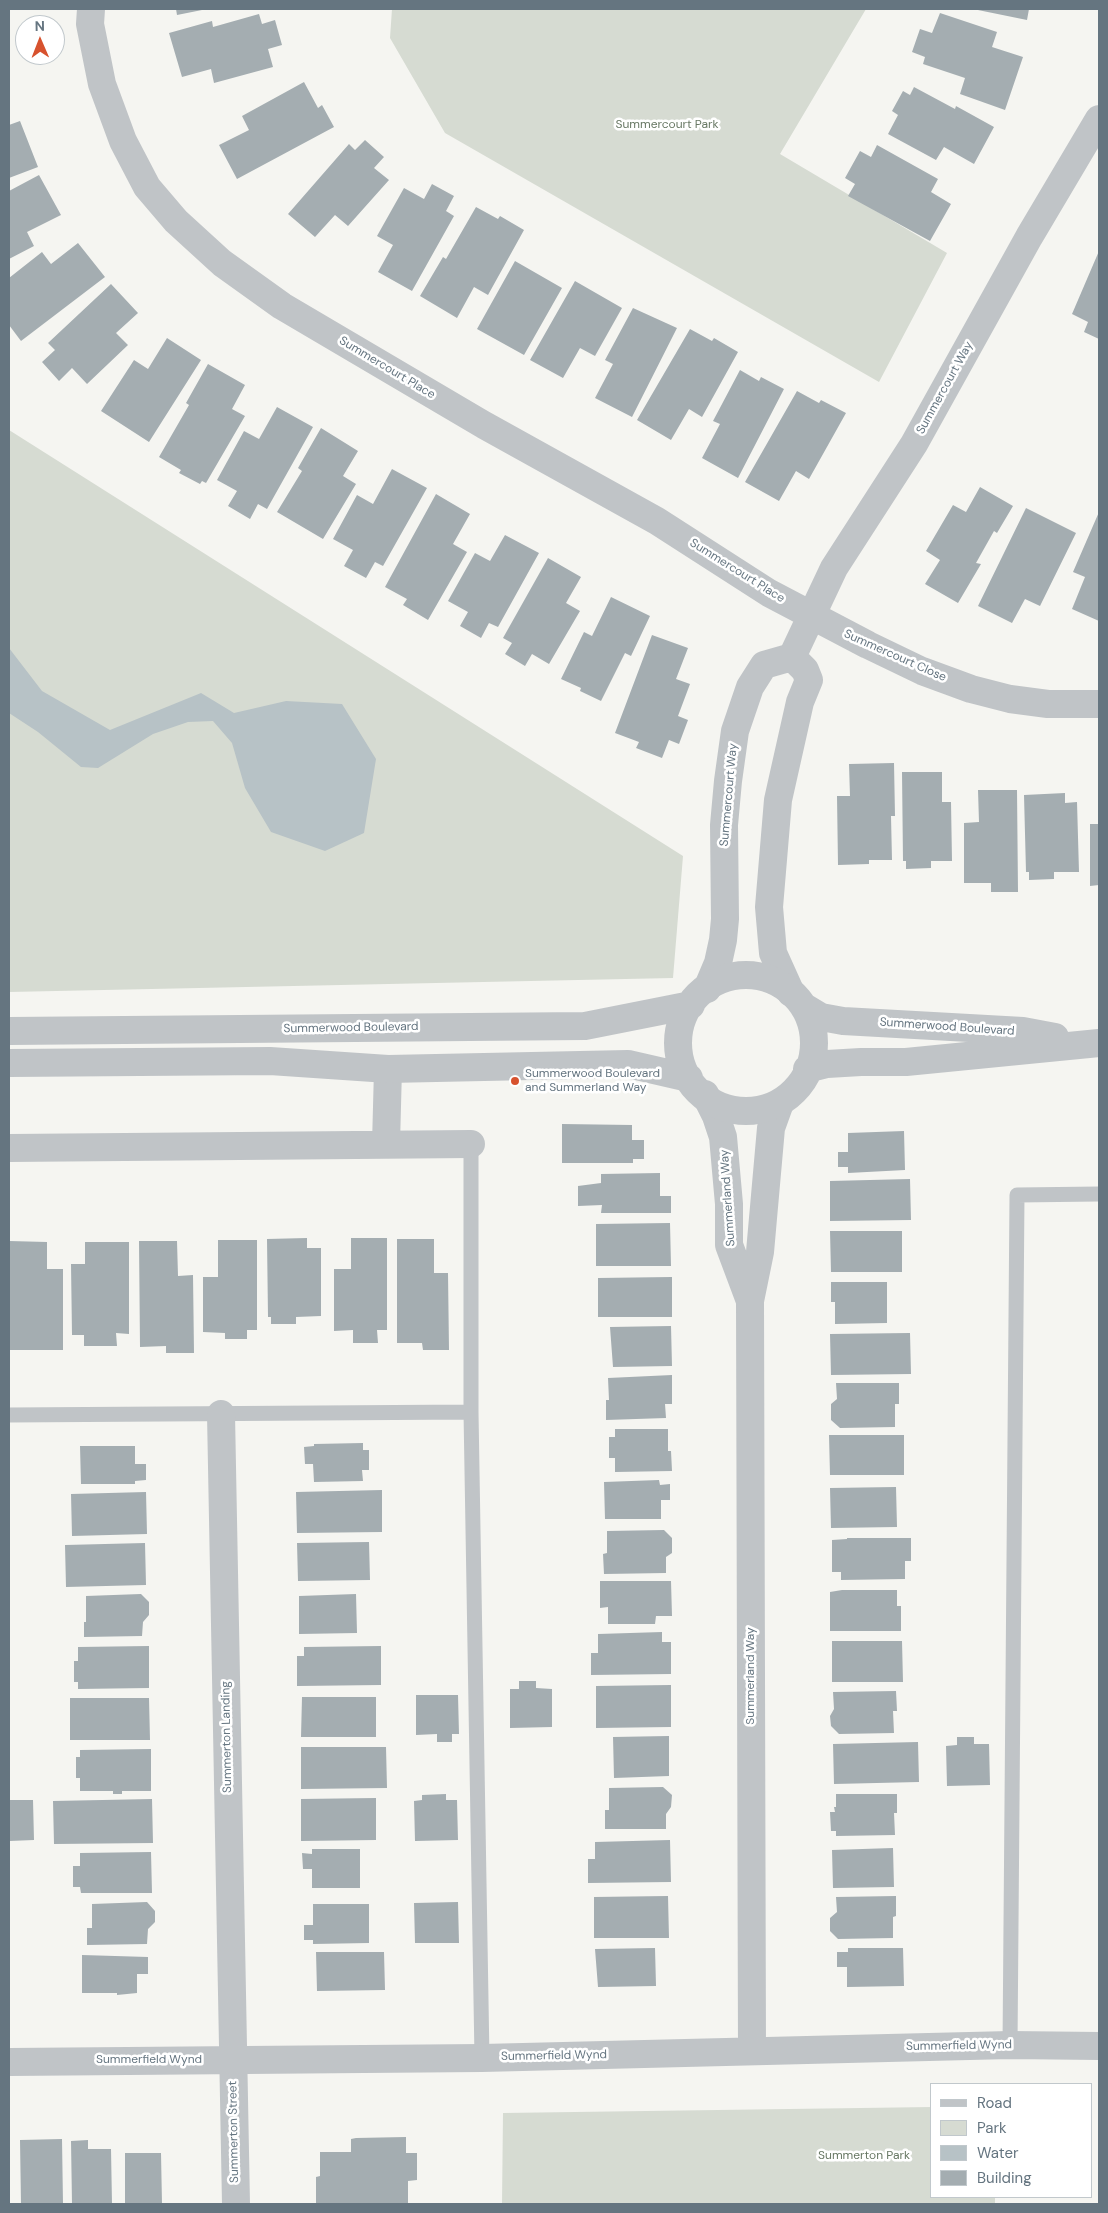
<!DOCTYPE html>
<html>
<head>
<meta charset="utf-8">
<style>
  body { margin:0 }
  #map { position:relative; width:1108px; height:2213px; overflow:hidden; background:#f5f5f1; font-family:"DM Sans",sans-serif }
  canvas { display:block }
  .frame { position:absolute; inset:0; border:10px solid #657580; pointer-events:none }
  .legend { position:absolute; left:930px; top:2083px; width:162px; height:115px; box-sizing:border-box; background:#fff; border:1px solid #c1c8cc; margin:0; padding:6px 9px; list-style:none; font-size:15px; color:#657580 }
  .legend li { display:flex; align-items:center; gap:10px; height:25px }
  .legend b { width:25px; border:1px solid #c1c8cc }
  .north { position:absolute; left:15px; top:15px; width:50px; height:50px; box-sizing:border-box; background:#fff; border:1px solid #c1c8cc; border-radius:50%; rotate:359deg; font-size:14px; font-weight:700; line-height:20px; text-align:center; color:#657580 }
  .north::after { content:''; display:block; margin:auto; width:18px; height:22px; background:#d7522e; clip-path:polygon(50% 0,100% 100%,50% 72%,0 100%) }
</style>
</head>
<body>
<div id="map">
<canvas width="1108" height="2213"></canvas>
<div class="frame"></div>
<ul class="legend">
<li><b style="height:6px;background:#c0c4c7"></b>Road</li>
<li><b style="height:14px;background:#d6dbd2"></b>Park</li>
<li><b style="height:14px;background:#b7c2c6"></b>Water</li>
<li><b style="height:14px;background:#a4adb1"></b>Building</li>
</ul>
<div class="north">N</div>
</div>
<script>
const c = document.querySelector('canvas').getContext('2d');
c.lineJoin = 'round';
function fill(path, color) { c.fillStyle = color; c.fill(path, 'evenodd'); }
const poly = rows => new Path2D(rows.map(r => 'M' + r).join(''));
function stroke(path, color, width, dash) { c.strokeStyle = color; c.lineWidth = width; c.lineCap = dash ? 'butt' : 'round'; c.setLineDash(dash || []); c.stroke(path); }
function write(font, color, halo, rows, align = 'center') {
  c.font = font + ' "DM Sans",sans-serif'; c.lineWidth = 5; c.setLineDash([]); c.textBaseline = 'middle'; c.strokeStyle = halo; c.fillStyle = color; for (const [text, x, y, turn = 0] of rows) {
    c.save(); c.translate(x, y); c.rotate((+turn || 0) * Math.PI / 180); c.textAlign = isNaN(turn) ? turn : align; if (halo) c.strokeText(text, 0, 0); c.fillText(text, 0, 0); c.restore();
  }
}
fill(poly([
  [392,9,866,9,780,154,947,253,879,382,445,133,390,38],
  [9,430,683,856,673,978,9,992],
  [932,2107,932,2197,995,2197,995,2204,502,2204,503,2113]
]), '#d6dbd2');
fill(poly([
  [9,648,42,691,110,730,201,693,234,713,286,701,342,704,376,759,364,833,325,851,271,832,245,788,232,743,213,721,188,722,153,734,98,768,81,767,38,732,9,713]
]), '#b7c2c6');
fill(poly([
  [176,9,202,9,202,10,177,15],
  [973,9,1029,9,1027,20],
  [940,13,997,32,992,47,1023,57,1005,110,960,94,965,78,923,64,925,57,912,52,920,29,932,33],
  [259,14,262,24,275,20,282,45,268,49,273,67,214,83,211,69,182,77,169,33,212,21,213,27],
  [304,82,318,108,322,105,334,127,237,179,219,145,249,130,242,116],
  [914,87,955,109,956,106,994,127,974,164,944,147,936,160,888,134,898,115,892,111,903,91,910,95],
  [20,121,38,167,9,178,9,125],
  [365,140,384,157,374,168,389,180,348,226,335,215,315,237,288,214,349,144,355,150],
  [877,145,938,179,931,192,951,204,930,241,848,196,855,184,845,178,860,151,871,157],
  [39,175,61,215,27,232,34,246,9,259,9,191],
  [432,184,454,196,446,211,454,216,412,291,378,272,393,245,377,236,404,188,424,199],
  [476,207,498,219,500,216,524,230,488,295,474,287,457,318,420,296,443,257,446,259],
  [78,243,105,277,21,341,9,325,9,278,42,252,51,264],
  [1099,251,1099,339,1084,332,1088,322,1072,314],
  [515,261,562,288,524,355,477,329],
  [575,281,622,308,595,356,580,348,563,378,530,360],
  [111,284,138,313,116,333,128,345,87,384,72,368,59,381,42,362,55,350,48,343],
  [633,308,677,328,632,417,595,398,613,364,605,360],
  [690,329,712,341,714,338,738,352,702,417,689,409,671,440,637,420],
  [167,338,201,360,149,442,101,411,134,360,148,369],
  [208,364,245,385,232,409,245,416,206,483,202,481,200,484,179,473,181,470,159,457,189,405,186,403],
  [740,370,759,381,761,377,784,389,738,478,702,458,720,424,713,421],
  [797,391,819,403,821,400,846,413,809,479,796,471,779,501,745,482],
  [277,407,313,427,267,509,258,504,250,519,228,506,237,491,217,480,244,431,259,439],
  [321,428,358,451,343,476,356,484,323,539,277,512,302,471,298,468],
  [392,469,427,488,383,566,375,562,366,578,344,566,353,550,333,539,357,495,373,504],
  [980,487,1013,506,997,533,994,531,976,563,981,564,958,603,925,584,940,560,926,551,953,505,966,512],
  [436,494,470,514,453,544,467,552,428,620,403,605,407,599,385,587],
  [1026,508,1076,533,1040,606,1025,599,1012,623,978,606],
  [1099,512,1099,621,1072,609,1085,577,1073,572],
  [505,535,539,553,498,627,489,623,481,638,460,626,468,612,448,601,475,553,490,561],
  [548,558,581,577,566,603,580,611,549,664,532,654,525,666,505,654,512,643,503,638],
  [611,597,650,616,631,656,625,653,601,701,580,691,581,688,561,679,584,632,592,636],
  [652,635,688,648,676,679,690,684,678,716,688,720,679,744,669,740,662,758,636,748,639,742,615,733],
  [894,763,895,816,891,816,892,860,869,860,869,864,838,865,837,796,850,796,849,764],
  [902,772,942,772,942,802,951,802,952,861,931,861,931,868,906,869,906,861,903,861],
  [978,790,1017,790,1018,892,991,892,991,883,964,883,964,823,979,822],
  [1065,793,1065,803,1077,802,1079,872,1054,872,1054,879,1029,880,1029,872,1026,872,1024,795],
  [1090,824,1099,824,1099,885,1090,886],
  [562,1124,632,1125,632,1140,644,1140,644,1159,633,1159,633,1163,562,1163],
  [904,1131,905,1170,848,1173,848,1167,838,1167,838,1152,848,1152,848,1133],
  [660,1173,660,1196,671,1196,671,1213,601,1213,602,1205,578,1206,578,1186,601,1183,601,1174],
  [910,1179,911,1220,830,1221,830,1181],
  [670,1223,671,1266,596,1266,596,1224],
  [830,1231,902,1231,902,1272,831,1272],
  [307,1238,307,1248,321,1248,321,1316,296,1317,296,1324,271,1324,271,1317,268,1317,267,1239],
  [351,1238,387,1238,387,1330,377,1330,378,1343,353,1343,353,1330,334,1331,334,1269,351,1269],
  [397,1239,434,1239,434,1273,448,1273,449,1350,423,1350,422,1343,397,1343],
  [218,1240,257,1240,257,1330,247,1330,247,1339,225,1339,225,1333,203,1332,203,1277,218,1277],
  [9,1241,47,1242,47,1269,63,1269,63,1350,9,1350],
  [139,1241,177,1241,178,1276,193,1275,194,1353,166,1353,166,1346,140,1347],
  [85,1242,129,1242,129,1334,116,1333,117,1346,84,1346,84,1335,72,1335,71,1264,85,1264],
  [672,1277,672,1317,598,1317,598,1278],
  [831,1282,887,1282,887,1323,835,1324,835,1302,831,1302],
  [671,1326,672,1366,613,1367,610,1327],
  [910,1333,911,1374,831,1375,830,1334],
  [672,1375,672,1404,665,1404,666,1418,606,1420,606,1400,609,1400,608,1378],
  [836,1383,899,1383,899,1404,895,1404,895,1427,840,1428,831,1420,831,1404,837,1399],
  [615,1429,668,1429,668,1451,671,1451,672,1471,615,1472,615,1458,609,1458,609,1437,615,1437],
  [829,1435,904,1435,904,1475,830,1475],
  [363,1443,363,1450,369,1450,369,1470,362,1470,363,1481,314,1482,313,1464,305,1464,304,1447,314,1446,314,1444],
  [80,1446,135,1446,135,1464,146,1464,146,1480,135,1481,135,1484,81,1484],
  [659,1480,660,1485,670,1484,670,1500,661,1500,661,1519,605,1519,604,1482],
  [896,1487,897,1527,831,1528,830,1488],
  [382,1490,382,1532,297,1533,296,1492],
  [146,1492,147,1534,72,1536,71,1494],
  [664,1530,672,1538,672,1553,666,1557,666,1573,604,1574,603,1554,607,1553,607,1531],
  [847,1538,911,1538,911,1561,905,1561,905,1579,841,1580,841,1572,832,1572,832,1540,847,1539],
  [369,1542,370,1580,298,1581,297,1543],
  [145,1543,146,1585,66,1587,65,1545],
  [600,1581,671,1581,672,1616,656,1616,655,1624,608,1624,608,1607,600,1608],
  [842,1590,897,1590,897,1606,901,1606,901,1631,830,1631,830,1592],
  [141,1594,149,1602,149,1615,143,1622,142,1636,84,1637,84,1622,86,1622,86,1596],
  [356,1594,357,1633,299,1634,299,1596],
  [662,1632,662,1642,671,1642,671,1674,591,1675,591,1653,598,1653,598,1634],
  [832,1641,902,1641,903,1682,832,1682],
  [149,1646,149,1688,78,1689,78,1682,74,1682,74,1661,78,1661,78,1647],
  [381,1646,381,1685,297,1686,297,1656,304,1656,304,1647],
  [519,1681,536,1681,536,1688,552,1689,552,1727,510,1728,510,1689,519,1689],
  [671,1685,671,1727,596,1728,596,1686],
  [896,1691,897,1711,893,1711,894,1733,839,1734,831,1726,830,1716,834,1709,833,1692],
  [416,1695,458,1695,459,1734,452,1734,452,1742,437,1742,437,1734,416,1735],
  [302,1697,376,1697,376,1737,301,1737],
  [70,1698,149,1698,150,1740,70,1740],
  [669,1736,669,1776,614,1778,613,1737],
  [957,1737,974,1737,974,1744,989,1744,990,1785,947,1786,946,1746,957,1745],
  [918,1742,919,1782,834,1784,833,1744],
  [301,1747,386,1747,387,1788,301,1789],
  [151,1749,151,1791,122,1791,122,1794,113,1794,113,1791,80,1791,80,1778,76,1778,76,1757,80,1757,80,1750],
  [663,1787,672,1795,671,1807,666,1814,666,1829,605,1829,605,1810,609,1810,609,1788],
  [446,1794,446,1800,457,1800,458,1840,415,1841,414,1801,422,1800,422,1795],
  [836,1794,897,1794,897,1813,894,1813,895,1835,836,1836,836,1831,831,1831,830,1812,835,1812,834,1807,836,1807],
  [376,1798,376,1840,301,1841,301,1799],
  [152,1799,153,1843,54,1844,53,1801],
  [9,1800,33,1800,34,1840,9,1841],
  [670,1840,671,1882,588,1883,588,1859,595,1859,595,1842],
  [893,1848,894,1887,833,1888,832,1850],
  [312,1849,360,1849,360,1888,312,1888,312,1869,303,1869,302,1853,312,1854],
  [151,1852,152,1893,81,1893,80,1887,73,1887,73,1866,80,1866,80,1853],
  [668,1896,669,1938,594,1938,594,1897],
  [896,1896,896,1916,893,1917,893,1938,838,1939,830,1931,830,1918,837,1912,836,1897],
  [147,1902,155,1911,155,1922,148,1929,147,1944,87,1945,87,1928,92,1928,92,1904],
  [458,1902,459,1943,415,1943,414,1903],
  [313,1904,369,1904,369,1943,313,1944,313,1940,304,1940,304,1925,313,1925],
  [655,1948,656,1986,598,1987,595,1949],
  [848,1948,903,1948,904,1986,847,1987,847,1967,837,1967,837,1952,848,1952],
  [316,1952,384,1952,385,1990,317,1991],
  [82,1955,148,1957,148,1974,137,1974,137,1993,117,1995,117,1993,82,1993],
  [406,2137,406,2153,417,2153,417,2180,408,2181,408,2204,316,2204,316,2177,320,2176,320,2152,351,2152,351,2139,356,2138],
  [62,2139,63,2204,21,2204,20,2140],
  [88,2140,88,2149,111,2149,112,2204,72,2204,71,2141],
  [125,2153,161,2153,162,2204,125,2204]
]), '#a4adb1');
stroke(poly([
  [471,1144,471,1412,482,2058],
  [9,1415,471,1412],
  [1010,2045,1017,1195,1099,1194]
]), '#c0c4c7', 15);
stroke(poly([
  [91,9,90,24,102,84,123,141,147,187,176,221,222,263,282,306,484,425,657,521,769,593,868,645,922,671,971,689,1010,699,1048,704,1099,704],
  [707,989,718,963,723,940,725,919,724,825,728,781,735,731,750,687,764,665,792,657,834,568,914,444,1029,237,1099,119],
  [791,993,773,953,769,907,778,800,800,702,809,680,805,670,792,657],
  [705,1094,716,1116,723,1137,729,1204,729,1245,750,1301,760,1252,771,1128,780,1103],
  [386,1144,388,1069],
  [9,1148,471,1144],
  [750,1301,752,2051],
  [221,1414,236,2204],
  [9,2062,482,2058,1010,2045,1099,2046]
]), '#c0c4c7', 28);
stroke(poly([
  '678 1043a68 68 0 1 1 136 0a68 68 0 1 1-136 0Z',
  [806,1008,821,1017,843,1021,1023,1031,1055,1037],
  [9,1031,585,1026,691,1005],
  [9,1063,270,1061,388,1069,628,1064,689,1078],
  [807,1069,827,1064,861,1062,906,1062,1099,1043]
]), '#c0c4c7', 28);
for (const [x, y, r, color] of [
  [515,1081,5,"#d7522e"]
]) { const dot = new Path2D(); dot.arc(x, y, r, 0, 2 * Math.PI); c.fillStyle = color; c.fill(dot); stroke(dot, '#fff', 2); }
write('12px', '#687864', '#fff', [
  ["Summercourt Park",667,125],
  ["Summerton Park",864,2156]
]);
write('12px', '#657580', '#fff', [
  ["Summercourt Place",387,368,31],
  ["Summercourt Way",945,388,-61],
  ["Summercourt Place",737,571,32],
  ["Summercourt Close",895,656,24],
  ["Summercourt Way",729,795,-85],
  ["Summerwood Boulevard",947,1027,4],
  ["Summerwood Boulevard",351,1028,-1],
  ["Summerland Way",728,1198,-94],
  ["Summerland Way",751,1676,-90],
  ["Summerton Landing",227,1737,-91],
  ["Summerfield Wynd",959,2046,-1],
  ["Summerfield Wynd",554,2056,-1],
  ["Summerfield Wynd",149,2060],
  ["Summerton Street",234,2132,-91]
]);
write('12px', '#657580', '#fff', [
  ["Summerwood Boulevard",525,1074],
  ["and Summerland Way",525,1088]
], 'left');
</script>
</body>
</html>
